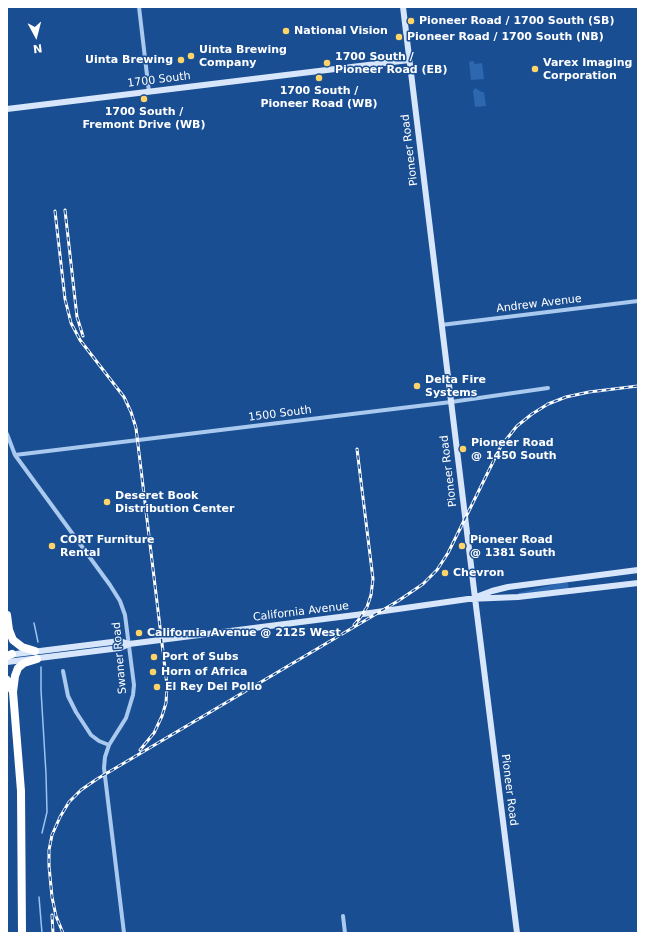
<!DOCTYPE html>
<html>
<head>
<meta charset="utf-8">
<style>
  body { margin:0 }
  #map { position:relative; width:645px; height:940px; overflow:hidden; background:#1a4e92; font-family:"DejaVu Sans",sans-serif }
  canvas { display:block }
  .frame { position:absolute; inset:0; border:8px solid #fff; pointer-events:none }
  .north { position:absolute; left:16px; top:16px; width:40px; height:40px; -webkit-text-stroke:3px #1a4e92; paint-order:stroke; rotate:173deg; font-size:11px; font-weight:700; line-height:16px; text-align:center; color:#fff }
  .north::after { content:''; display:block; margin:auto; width:14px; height:18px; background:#fff; clip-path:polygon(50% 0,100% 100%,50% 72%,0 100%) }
</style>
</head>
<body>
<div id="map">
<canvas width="645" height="940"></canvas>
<div class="frame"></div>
<div class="north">N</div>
</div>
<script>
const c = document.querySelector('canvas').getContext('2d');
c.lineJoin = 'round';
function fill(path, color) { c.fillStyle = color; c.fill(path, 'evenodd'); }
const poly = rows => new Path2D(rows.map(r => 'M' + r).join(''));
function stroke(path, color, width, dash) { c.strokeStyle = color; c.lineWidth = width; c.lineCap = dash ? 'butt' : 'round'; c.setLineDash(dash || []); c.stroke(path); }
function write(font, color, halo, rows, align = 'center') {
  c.font = font + ' "DejaVu Sans",sans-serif'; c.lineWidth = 3; c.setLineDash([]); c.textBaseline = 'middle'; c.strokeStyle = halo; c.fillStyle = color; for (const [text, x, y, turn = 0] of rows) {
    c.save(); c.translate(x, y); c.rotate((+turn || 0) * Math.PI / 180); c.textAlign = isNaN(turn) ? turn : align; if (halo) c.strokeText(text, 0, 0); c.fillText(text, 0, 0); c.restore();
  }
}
fill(poly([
  [473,61,475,64,482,63,484,79,471,80,469,62],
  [475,88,482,92,484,92,486,106,475,107,473,91],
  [560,583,568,583,569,589,519,595,518,593]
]), '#2d67b0');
stroke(poly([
  [34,623,38,642],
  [41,667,41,690,46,774,47,812,42,833],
  [39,897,42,933]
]), '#9dc3f1', 1.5);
stroke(poly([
  [139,7,149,92],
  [441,325,638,301],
  [7,434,15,455,110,585,120,601,125,615,134,685,133,695,126,718,109,745,105,757,104,768,124,933],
  [15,455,451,402,548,388],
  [63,671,68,696,76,712,91,735,99,741,109,745],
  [343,916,345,933]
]), '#aac9ef', 4);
stroke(poly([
  [403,7,475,598,517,933],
  [7,109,409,60],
  [476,597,492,591,508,587,638,570],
  [8,655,120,641,129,644],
  [7,662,120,648,129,644,363,614,468,599,518,597,638,583]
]), '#d7e6fb', 6);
stroke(poly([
  [7,615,9,630,13,640,22,647,35,651],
  [7,656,12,654],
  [7,680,13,692],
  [22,933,21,791,13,692,15,676,18,668,24,663,37,659]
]), '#fff', 8);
const rail = poly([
  [65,210,77,317,83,336],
  [55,211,65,299,71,323,80,340,124,397,131,412,136,428,167,685,166,703,162,716,154,733,140,750],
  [354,625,360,618,367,607,371,595,373,579,357,449],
  [52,915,53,933],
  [63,933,56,916,52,897,49,866,49,850,52,835,60,817,69,802,81,790,97,779,398,601,423,584,437,570,448,553,501,446,517,426,532,414,548,404,566,397,589,392,638,386]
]);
stroke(rail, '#fff', 3);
stroke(rail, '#1a4e92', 1.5, [4.5]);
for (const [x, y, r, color] of [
  [411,21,4,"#ffd468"],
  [286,31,4,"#ffd468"],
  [399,37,4,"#ffd468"],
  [191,56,4,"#ffd468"],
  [181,60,4,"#ffd468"],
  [327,63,4,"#ffd468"],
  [535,69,4,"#ffd468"],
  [319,78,4,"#ffd468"],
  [144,99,4,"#ffd468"],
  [417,386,4,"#ffd468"],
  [463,449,4,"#ffd468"],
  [107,502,4,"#ffd468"],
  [52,546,4,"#ffd468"],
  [462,546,4,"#ffd468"],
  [445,573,4,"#ffd468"],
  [139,633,4,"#ffd468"],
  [154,657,4,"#ffd468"],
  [153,672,4,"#ffd468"],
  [157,687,4,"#ffd468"]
]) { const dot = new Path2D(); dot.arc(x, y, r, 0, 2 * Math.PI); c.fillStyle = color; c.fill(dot); stroke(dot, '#1a4e92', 1.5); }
write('bold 11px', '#fff', '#1a4e92', [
  ["Pioneer Road / 1700 South (SB)",419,21],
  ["National Vision",294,31],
  ["Pioneer Road / 1700 South (NB)",407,37],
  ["Uinta Brewing",199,50],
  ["Company",199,63],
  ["1700 South /",335,57],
  ["Pioneer Road (EB)",335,70],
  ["Uinta Brewing",173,60,"right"],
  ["Varex Imaging",543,63],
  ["Corporation",543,76],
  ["1700 South /",319,91,"center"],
  ["Pioneer Road (WB)",319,104,"center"],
  ["1700 South /",144,112,"center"],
  ["Fremont Drive (WB)",144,125,"center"],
  ["Delta Fire",425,380],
  ["Systems",425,393],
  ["Pioneer Road",471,443],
  ["@ 1450 South",471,456],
  ["Deseret Book",115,496],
  ["Distribution Center",115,509],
  ["CORT Furniture",60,540],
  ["Rental",60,553],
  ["Pioneer Road",470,540],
  ["@ 1381 South",470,553],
  ["Chevron",453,573],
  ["California Avenue @ 2125 West",147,633],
  ["Port of Subs",162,657],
  ["Horn of Africa",161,672],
  ["El Rey Del Pollo",165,687]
], 'left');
write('11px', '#fff', '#1a4e92', [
  ["1700 South",159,80,-7],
  ["Pioneer Road",410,150,-97],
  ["Andrew Avenue",539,304,-7],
  ["1500 South",280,414,-7],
  ["Pioneer Road",449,471,-97],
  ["California Avenue",301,612,-7],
  ["Swaner Road",120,658,-95],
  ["Pioneer Road",509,790,83]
]);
</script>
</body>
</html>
